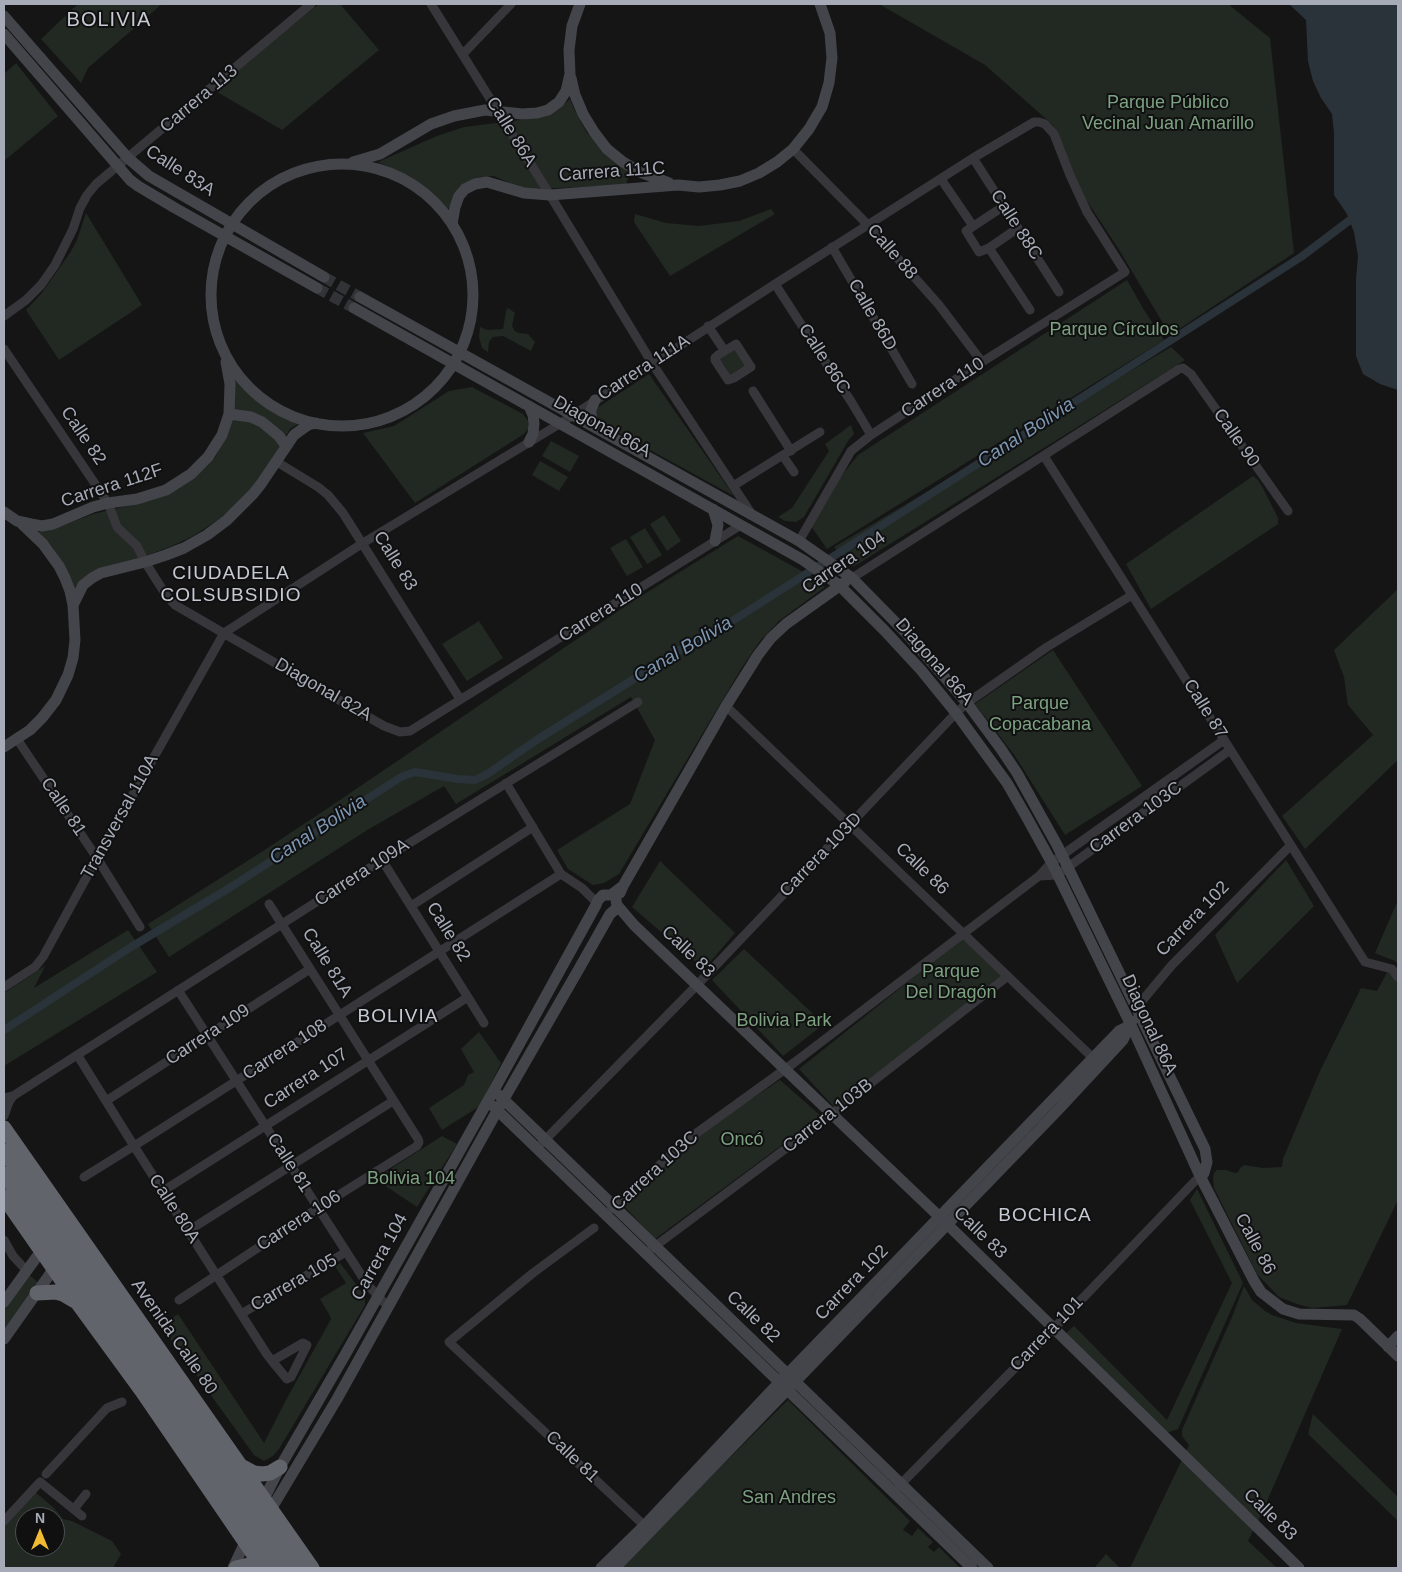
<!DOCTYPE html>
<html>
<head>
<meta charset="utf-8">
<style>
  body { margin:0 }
  #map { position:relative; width:1402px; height:1572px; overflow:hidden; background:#151516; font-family:Helvetica,sans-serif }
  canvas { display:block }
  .frame { position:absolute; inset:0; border:5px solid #a6abb7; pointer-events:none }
  .north { position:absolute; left:15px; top:1507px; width:50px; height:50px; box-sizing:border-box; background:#101011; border:1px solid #4c4e53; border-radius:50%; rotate:0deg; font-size:14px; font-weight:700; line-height:20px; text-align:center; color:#a6abb7 }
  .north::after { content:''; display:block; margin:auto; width:18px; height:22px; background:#f1ba32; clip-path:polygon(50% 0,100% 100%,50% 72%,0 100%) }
</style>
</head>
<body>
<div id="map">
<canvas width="1402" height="1572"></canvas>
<div class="frame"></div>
<div class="north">N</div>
</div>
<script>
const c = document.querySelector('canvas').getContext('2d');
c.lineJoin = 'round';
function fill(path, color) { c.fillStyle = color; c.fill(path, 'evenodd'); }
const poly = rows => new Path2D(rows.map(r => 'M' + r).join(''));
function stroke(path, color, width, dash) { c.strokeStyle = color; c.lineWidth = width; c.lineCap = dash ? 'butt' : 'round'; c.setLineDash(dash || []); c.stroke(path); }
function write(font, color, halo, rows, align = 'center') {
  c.font = font + ' Helvetica,sans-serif'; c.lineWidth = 4; c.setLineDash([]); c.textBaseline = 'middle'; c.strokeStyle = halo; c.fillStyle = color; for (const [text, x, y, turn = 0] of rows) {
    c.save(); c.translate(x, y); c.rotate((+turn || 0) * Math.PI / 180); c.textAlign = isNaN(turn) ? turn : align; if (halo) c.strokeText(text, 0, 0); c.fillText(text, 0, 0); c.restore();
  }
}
fill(poly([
  [78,4,162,4,88,68,81,83,41,39],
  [319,4,340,4,379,50,282,130,212,89],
  [879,4,1228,4,1270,38,1294,253,1170,335,1118,248,1085,198,1053,125,985,65],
  [16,63,58,116,4,161,4,74],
  [570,99,575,111,587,133,610,157,630,172,626,185,534,189,518,187,494,176,481,177,472,180,454,196,448,209,425,187,411,177,378,162,437,136,464,127,536,118,559,109],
  [771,209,775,214,670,276,634,222,635,214,666,223,699,226,739,221],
  [86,213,142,305,59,360,26,310,41,294,70,253,77,240],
  [1127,280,1144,310,1164,340,827,549,811,526,838,480,858,455],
  [508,308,515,313,512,326,515,331,519,333,528,334,535,342,531,351,503,336,493,337,489,342,488,352,482,348,479,337,480,327,487,330,503,329,506,311],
  [736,345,750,367,731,378,717,357],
  [1171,347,1185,360,853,567,834,547],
  [231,371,243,387,266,407,288,419,302,422,290,429,260,479,236,506,216,521,193,536,172,546,81,580,74,589,64,564,51,545,37,532,59,527,93,514,152,500,195,475,208,465,216,456,224,438],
  [649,374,734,496,597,421,597,408],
  [472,387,523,414,528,421,529,428,524,434,415,503,363,433,394,426,449,391],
  [851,425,854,434,848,441,804,517,796,522,785,521,778,517,792,508,829,451,825,444],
  [551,441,579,456,570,472,542,456],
  [540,461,568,477,559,491,532,475],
  [1253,476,1258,480,1263,488,1278,518,1278,524,1151,609,1126,564],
  [664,515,681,541,667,551,650,524],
  [645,528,662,555,647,564,630,537],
  [738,536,818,580,825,587,779,621,760,641,741,669,619,874,604,883,593,885,568,869,557,850,630,804,655,740,631,697,456,804,444,786,369,829,169,957,148,924,263,851,328,808,633,601],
  [626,539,643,567,627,576,610,548],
  [1398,589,1398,760,1305,849,1282,816,1373,735,1348,705,1344,677,1334,650],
  [479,621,503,658,467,681,442,644],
  [1053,650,1142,786,1065,835,1015,756,975,704],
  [1286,860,1314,906,1237,983,1215,935],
  [660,861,735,933,704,969,632,907],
  [1398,900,1398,964,1395,961,1375,953],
  [128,930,157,972,4,1066,4,993,45,966,34,988],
  [963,938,1002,976,835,1108,799,1069],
  [744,949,824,1024,783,1056,712,980],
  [1389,969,1398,978,1398,1200,1347,1305,1312,1308,1297,1304,1279,1297,1257,1274,1214,1188,1213,1178,1214,1173,1217,1170,1226,1170,1235,1173,1238,1172,1241,1167,1244,1165,1263,1168,1282,1167,1283,1159,1320,1071,1361,988,1377,991],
  [479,1032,501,1063,480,1106,442,1130,429,1108,464,1085,468,1075,474,1072,461,1049],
  [780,1080,821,1116,655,1239,623,1205,680,1151,726,1116],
  [442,1136,457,1144,417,1207,375,1179],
  [1197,1189,1243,1283,1178,1429,1166,1433,1064,1335,1074,1326,1167,1420,1232,1283,1190,1200],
  [340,1263,365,1296,365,1305,279,1449,273,1456,264,1461,254,1455,161,1326,178,1314,264,1443,286,1400,331,1319,329,1314,320,1299,346,1283,335,1266],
  [28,1274,39,1283,4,1332,4,1308],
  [1244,1286,1252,1300,1265,1311,1272,1315,1296,1323,1342,1329,1261,1515,1248,1541,1277,1568,1130,1568,1189,1445,1182,1436,1182,1430,1232,1317],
  [788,1400,910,1521,903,1530,912,1536,918,1528,933,1542,928,1547,934,1552,939,1547,960,1568,622,1568,673,1514],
  [1313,1414,1398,1497,1398,1521,1308,1434],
  [33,1490,54,1508,63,1519,72,1521,112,1541,121,1554,113,1568,4,1568,4,1526],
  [25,1517,55,1517,55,1547,25,1547],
  [1106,1554,1119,1567,1119,1568,1097,1568,1095,1567]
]), '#212922');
fill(poly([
  [1289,4,1398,4,1398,390,1380,384,1363,374,1356,356,1356,279,1358,256,1354,232,1347,214,1334,195,1334,133,1332,114,1321,98,1313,81,1308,61,1306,20]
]), '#2b333a');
stroke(poly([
  [4,1030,131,947,231,887,401,777,415,772,458,779,475,780,489,773,535,741,685,647,723,627,1301,257,1350,220]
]), '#2b333a', 8);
stroke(poly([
  [324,277,360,297],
  [317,288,354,308]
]), '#323336', 11, [11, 5.5]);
stroke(poly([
  [431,4,550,195,652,363,751,513],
  [463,54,511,4],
  [793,149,868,225,939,305,982,362],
  [973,158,1059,292],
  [941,179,973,226],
  [1004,206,966,231,979,252,989,248,1018,228],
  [832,247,912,384],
  [989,248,1030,310],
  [775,284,852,403,871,435],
  [4,316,26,300,41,285,55,265,73,229,80,208,87,195,96,184,311,4],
  [708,326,724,350],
  [736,344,751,367,734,378,728,380,715,360,715,358,718,355,736,344],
  [4,349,108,503,117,527,137,546,145,562,166,595,175,605,384,726,400,732,410,731,741,525],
  [753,391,791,451],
  [783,456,794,472],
  [1044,456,1365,962,1392,969,1398,977],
  [277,462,318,487,328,495,343,513,460,699],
  [733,486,820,432],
  [852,578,1179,369,1183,368,1191,374,1288,511],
  [726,706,1093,1058],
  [17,739,97,858,140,927],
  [506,783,561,874,582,888,596,902],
  [382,860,484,1023],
  [1039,876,1057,875,1230,750],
  [411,906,533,827],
  [4,987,35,967,43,957,97,858,224,633,363,543,561,423,775,284,973,158,1034,122,1039,122,1045,124,1054,134,1070,175,1087,212,1125,272,982,362,871,435,851,451,799,541],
  [178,990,367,1284,388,1307],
  [1136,1008,1172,965,1291,845],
  [78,1056,134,1146,266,1353,272,1361,287,1379,291,1377,307,1345,303,1343,272,1361],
  [4,1098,13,1096,382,860,638,702],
  [106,1101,310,969],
  [4,1116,9,1102,13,1096],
  [542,1143,697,985,956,713,967,703,1047,647,1132,595],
  [84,1177,134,1146,561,874],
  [163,1191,468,997],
  [611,1209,687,1140,795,1062,1039,876,1051,863,1224,740],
  [594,1228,533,1273,449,1342,648,1529],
  [188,1231,393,1101],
  [4,1240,13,1256,27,1271],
  [650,1250,816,1126,1008,976],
  [179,1300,318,1208,417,1146,419,1142,418,1139,269,904],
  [241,1314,346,1252],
  [46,1474,107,1408,122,1402],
  [897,1488,1059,1323,1195,1181,1201,1177],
  [74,1509,86,1494],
  [4,1521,40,1482,82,1516]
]), '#36363b', 9);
stroke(poly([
  [4,16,128,158,149,176,324,277],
  [4,34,130,180,138,186,175,208,317,288],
  [571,78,575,95,583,114,594,132,607,149,623,162,640,172,669,183],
  [353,162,380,154,431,124,454,116,485,110,522,114,537,113,548,110,559,102,566,91,570,74,569,50,572,26,580,4],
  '211 295a131 131 0 1 1 262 0a131 131 0 1 1-262 0Z',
  [452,224,455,207,459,196,465,189,475,184,487,182,524,193,550,195,678,185,699,187,720,185,740,181,759,173,777,162,793,149,809,129,822,107,829,83,832,58,830,33,820,4],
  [360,297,799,541,852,578,906,633,967,703,1001,749,1017,773,1057,845,1205,1149,1207,1162,1204,1173,1201,1177],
  [354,308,803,560,839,585,884,630,921,670,956,713,1007,783,1026,816,1053,865,1131,1025,1200,1176,1254,1281,1261,1292,1283,1309,1299,1314,1354,1315,1360,1319,1398,1356],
  [529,406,533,415,534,424,533,434,529,442],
  [229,414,251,417,262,422,279,436,286,446],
  [592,426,591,410,595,400],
  [713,509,718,525,715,541],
  [4,512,17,521,31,524,42,526,53,524,93,507,108,503,137,499,166,490,191,474,208,457,222,435,229,414,230,384,226,362],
  [73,605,83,585,92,578,101,573,145,562,166,555,184,548,207,535,227,520,253,494,261,484,294,435,308,425,316,423],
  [4,747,30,730,42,718,56,700,68,675,73,658,75,640,73,605,70,591,65,578,59,566,43,544,22,524],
  [620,893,623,886,726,706,758,655,771,638,786,624,845,582],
  [617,905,634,925,947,1224,1299,1568],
  [499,1095,988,1568],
  [493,1106,972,1568],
  [4,1302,41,1251,46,1248],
  [4,1339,50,1274,56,1263],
  [1388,1347,1398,1336],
  [261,1505,280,1467,345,1355,494,1090,596,905,598,900,603,895,611,895,623,886],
  [267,1516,337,1399,497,1111,580,967,610,914,617,908,616,899],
  [233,1568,247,1538],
  [601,1568,644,1526,772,1390,1119,1031,1131,1025],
  [615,1568,1060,1108,1123,1040,1132,1021]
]), '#44454b', 11);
stroke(poly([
  [4,1128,312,1568],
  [4,1151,296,1568],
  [4,1174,174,1413,280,1568],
  [4,1197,77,1302,142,1391,263,1568],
  [37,1293,56,1292,63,1294,75,1301],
  [243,1467,254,1473,262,1474,270,1473,280,1467],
  [236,1568,249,1565,260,1568]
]), '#62646c', 15);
write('18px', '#a6abb7', '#101011', [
  ["Carrera 113",199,99,-40],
  ["Calle 86A",511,132,58],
  ["Calle 83A",180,171,33],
  ["Carrera 111C",612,172,-4],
  ["Calle 88C",1016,225,57],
  ["Calle 88",892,252,49],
  ["Calle 86D",872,315,60],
  ["Calle 86C",824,359,57],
  ["Carrera 111A",644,368,-33],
  ["Carrera 110",943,388,-33],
  ["Diagonal 86A",602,427,29],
  ["Calle 82",83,436,56],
  ["Calle 90",1236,438,55],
  ["Carrera 112F",112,486,-18],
  ["Calle 83",395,561,58],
  ["Carrera 104",844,563,-34],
  ["Carrera 110",601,613,-32],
  ["Diagonal 86A",934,662,49],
  ["Diagonal 82A",323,690,30],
  ["Calle 87",1205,709,58],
  ["Calle 81",63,807,56],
  ["Transversal 110A",120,817,-61],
  ["Carrera 103C",1136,818,-36],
  ["Carrera 103D",821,855,-46],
  ["Calle 86",922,869,44],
  ["Carrera 109A",362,873,-33],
  ["Carrera 102",1193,919,-46],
  ["Calle 82",448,932,58],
  ["Calle 83",688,952,44],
  ["Calle 81A",327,963,58],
  ["Diagonal 86A",1149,1025,65],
  ["Carrera 109",208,1035,-33],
  ["Carrera 108",285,1050,-33],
  ["Carrera 107",306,1079,-33],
  ["Carrera 103B",828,1116,-38],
  ["Calle 81",289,1163,57],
  ["Carrera 103C",655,1171,-42],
  ["Calle 80A",174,1209,57],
  ["Carrera 106",299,1221,-33],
  ["Calle 83",980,1233,44],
  ["Calle 86",1255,1244,62],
  ["Carrera 104",380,1257,-61],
  ["Carrera 105",294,1283,-30],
  ["Carrera 102",852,1283,-46],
  ["Calle 82",753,1317,44],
  ["Carrera 101",1047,1334,-46],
  ["Avenida Calle 80",174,1337,55],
  ["Calle 81",572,1457,44],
  ["Calle 83",1270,1515,44]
]);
write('18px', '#7da281', '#101011', [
  ["Parque Público",1168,103],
  ["Vecinal Juan Amarillo",1168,124],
  ["Parque Círculos",1114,330],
  ["Parque",1040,704],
  ["Copacabana",1040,725],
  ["Parque",951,972],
  ["Del Dragón",951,993],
  ["Bolivia Park",784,1021],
  ["Oncó",742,1140],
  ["Bolivia 104",411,1179],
  ["San Andres",789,1498]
]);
write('italic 19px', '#7d97b2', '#101011', [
  ["Canal Bolivia",1026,433,-33],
  ["Canal Bolivia",683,650,-31],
  ["Canal Bolivia",318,830,-33]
]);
c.letterSpacing = '1px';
write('19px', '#c7cad3', '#101011', [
  ["CIUDADELA",231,574],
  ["COLSUBSIDIO",231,596],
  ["BOLIVIA",398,1017],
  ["BOCHICA",1045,1216]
]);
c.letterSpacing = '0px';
c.letterSpacing = '1px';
write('20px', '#c7cad3', '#101011', [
  ["BOLIVIA",109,20]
]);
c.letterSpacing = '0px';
</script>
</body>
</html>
